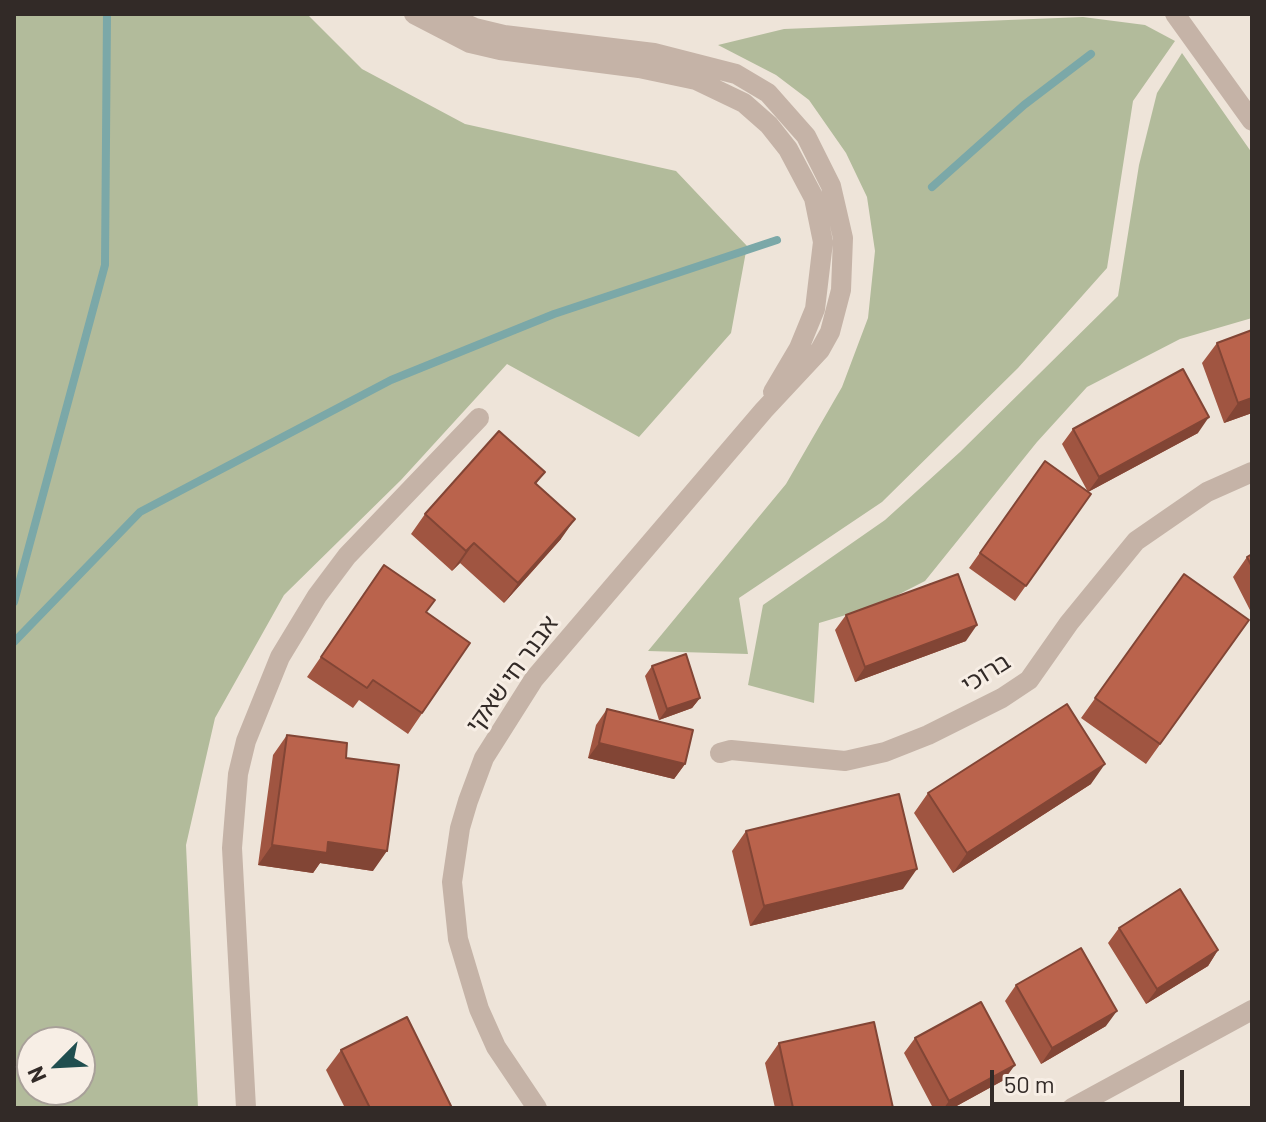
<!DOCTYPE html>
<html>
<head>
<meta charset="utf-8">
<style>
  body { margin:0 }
  #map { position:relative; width:1266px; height:1122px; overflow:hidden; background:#eee4d9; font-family:Barlow,sans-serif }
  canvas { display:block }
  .frame { position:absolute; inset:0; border:16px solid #322a27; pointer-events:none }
  .north { position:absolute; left:16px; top:1026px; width:80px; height:80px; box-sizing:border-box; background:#f7eee5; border:2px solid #a8a099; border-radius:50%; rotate:246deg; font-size:22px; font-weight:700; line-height:32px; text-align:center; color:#322a27 }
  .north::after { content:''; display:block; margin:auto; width:28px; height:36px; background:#204e4f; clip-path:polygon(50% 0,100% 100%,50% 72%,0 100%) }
  .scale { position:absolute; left:990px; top:1070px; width:194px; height:36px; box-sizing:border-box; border:4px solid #322a27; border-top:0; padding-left:10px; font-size:24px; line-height:28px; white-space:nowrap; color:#322a27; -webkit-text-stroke:6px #f7eee5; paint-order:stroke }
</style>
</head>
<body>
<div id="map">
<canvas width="1266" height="1122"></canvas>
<div class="frame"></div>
<div class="north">N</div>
<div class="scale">50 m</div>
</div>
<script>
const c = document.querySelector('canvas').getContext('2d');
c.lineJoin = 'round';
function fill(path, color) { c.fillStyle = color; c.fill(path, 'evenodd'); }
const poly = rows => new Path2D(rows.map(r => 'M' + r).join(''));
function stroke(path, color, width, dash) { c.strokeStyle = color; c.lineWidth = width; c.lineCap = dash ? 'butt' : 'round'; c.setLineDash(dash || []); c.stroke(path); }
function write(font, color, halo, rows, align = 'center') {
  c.font = font + ' Barlow,"Noto Sans Hebrew",sans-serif'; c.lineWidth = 6; c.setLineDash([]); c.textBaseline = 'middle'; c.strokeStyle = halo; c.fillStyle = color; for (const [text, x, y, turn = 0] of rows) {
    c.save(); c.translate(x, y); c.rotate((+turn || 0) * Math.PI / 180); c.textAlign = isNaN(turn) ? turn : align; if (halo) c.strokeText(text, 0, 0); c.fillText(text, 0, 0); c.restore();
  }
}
fill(poly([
  [14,14,307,14,362,69,465,124,676,171,747,246,731,333,639,437,507,364,401,480,284,595,215,718,186,845,198,1108,14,1108],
  [32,1042,80,1042,80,1090,32,1090],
  [1083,17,1145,25,1175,41,1133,101,1107,268,1018,368,882,502,739,598,748,654,648,651,786,484,842,387,868,318,875,251,867,197,846,153,809,100,776,75,718,45,784,29],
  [1182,53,1252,153,1252,318,1180,339,1087,387,1037,442,925,581,876,606,819,623,814,703,748,685,763,605,885,520,960,452,1118,296,1139,165,1157,93]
]), '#b2bb9b');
stroke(poly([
  [932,187,1024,105,1091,54],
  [14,602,105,265,107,14],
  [14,642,140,512,391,380,554,314,777,240]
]), '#7ba8a8', 8);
stroke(poly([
  [414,14,470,43,500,50,639,68,696,80,744,103,769,125,788,149,814,198,823,242,815,309,799,348,773,392],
  [445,14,475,28,504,35,654,53,736,74,768,93,806,136,831,186,843,238,841,290,830,332,820,350,764,410,534,679,484,758,468,801,460,828,452,882,458,939,479,1009,496,1047,537,1108],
  [1175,14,1252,121],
  [720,753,731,750,845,761,885,752,928,735,1002,698,1029,680,1069,623,1136,541,1207,492,1252,472],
  [246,1108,232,848,238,774,246,741,280,657,317,596,347,556,479,418],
  [1072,1108,1252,1010]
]), '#c5b3a7', 20);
fill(poly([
  [1217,343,1252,413,1224,423,1202,363],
  [1073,429,1198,433,1088,492,1091,494,1015,601,969,568,1045,461,1088,492,1062,444],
  [545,472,536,484,561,539,504,603,460,563,452,571,411,534,425,514],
  [1252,554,1252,614,1233,577,1247,557],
  [384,565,426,612,470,643,408,734,359,700,353,708,307,677],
  [1184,574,1249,620,1146,764,1081,718],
  [846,615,966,641,855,682,835,630],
  [652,666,700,698,692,708,659,720,645,676],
  [607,709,685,764,674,779,588,758,596,725],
  [287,735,346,758,373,871,320,863,313,873,258,865,273,755],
  [1091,784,953,873,914,813,928,793],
  [746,831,903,889,750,926,732,851],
  [1119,928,1218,950,1208,966,1146,1004,1108,943],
  [1016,985,1106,1026,1041,1064,1005,1001],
  [915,1038,1004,1080,953,1108,933,1108,904,1053],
  [779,1043,893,1108,775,1108,765,1063],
  [341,1050,452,1108,345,1108,326,1070]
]), '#a05541');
fill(poly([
  [1252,398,1252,413,1224,423,1238,403],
  [1209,417,1198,433,1088,492,1099,477],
  [575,519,561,539,504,603,518,583],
  [474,543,460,563,452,571,466,551],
  [977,625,966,641,855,682,865,667],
  [700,698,692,708,659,720,667,709],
  [599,743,685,764,674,779,588,758],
  [1105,764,1091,784,953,873,967,853],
  [328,842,387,851,373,871,320,863,313,873,258,865,272,845],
  [917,869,903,889,750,926,764,906],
  [1218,950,1208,966,1146,1004,1157,989],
  [1117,1011,1106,1026,1041,1064,1052,1048],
  [1015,1065,1004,1080,953,1108,944,1108,949,1101]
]), '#824535');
const building = poly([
  [1252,330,1252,398,1238,403,1217,343,1252,330],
  [1183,369,1209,417,1099,477,1073,429,1183,369],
  [499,431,545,472,535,483,575,519,518,583,474,543,466,551,425,514,499,431],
  [1045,461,1091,494,1026,586,980,553,1045,461],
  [1252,554,1252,567,1247,557,1252,554],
  [384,565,435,600,426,612,470,643,422,713,373,680,367,688,321,657,384,565],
  [958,574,977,625,865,667,846,615,958,574],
  [1184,574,1249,620,1160,744,1095,698,1184,574],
  [686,654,700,698,667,709,652,666,686,654],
  [1067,704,1105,764,967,853,928,793,1067,704],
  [607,709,693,730,685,764,599,743,607,709],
  [287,735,347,743,346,758,399,765,387,851,328,842,327,853,272,845,287,735],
  [899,794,917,869,764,906,746,831,899,794],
  [1180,889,1218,950,1157,989,1119,928,1180,889],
  [1081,948,1117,1011,1052,1048,1016,985,1081,948],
  [981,1002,1015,1065,949,1101,915,1038,981,1002],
  [407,1017,452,1108,370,1108,341,1050,407,1017],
  [874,1022,893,1108,793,1108,779,1043,874,1022]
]);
fill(building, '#ba634c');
stroke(building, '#824535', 2);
write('24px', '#322a27', '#f7eee5', [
  ["ברוכי",986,673,-32],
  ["אבנר חי שאקי",512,674,-54]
]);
</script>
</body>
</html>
